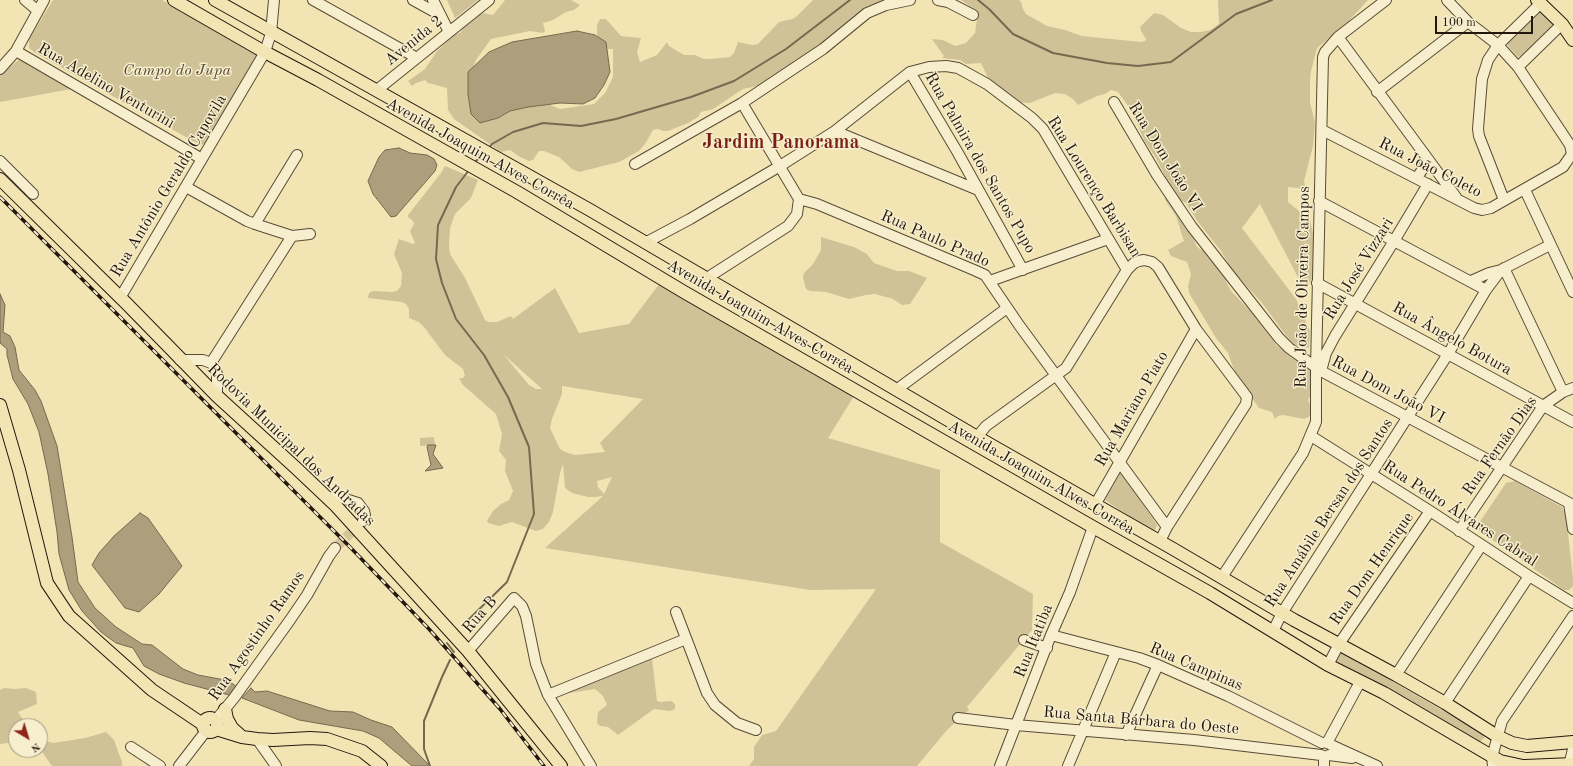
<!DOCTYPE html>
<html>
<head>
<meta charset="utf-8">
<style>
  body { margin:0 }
  #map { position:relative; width:1573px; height:766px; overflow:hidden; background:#f3e5b3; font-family:"Old Standard TT",serif }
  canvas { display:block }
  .north { position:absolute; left:8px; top:718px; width:40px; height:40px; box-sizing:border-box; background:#f7eece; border:1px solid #a39881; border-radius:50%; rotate:142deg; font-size:11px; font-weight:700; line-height:16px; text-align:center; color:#24180e }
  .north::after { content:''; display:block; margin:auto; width:14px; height:18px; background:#8f2418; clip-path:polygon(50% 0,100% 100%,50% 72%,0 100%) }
  .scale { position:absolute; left:1435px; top:16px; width:98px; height:18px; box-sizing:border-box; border:2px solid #24180e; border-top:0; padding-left:5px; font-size:12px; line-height:14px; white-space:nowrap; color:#24180e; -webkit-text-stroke:3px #f7eece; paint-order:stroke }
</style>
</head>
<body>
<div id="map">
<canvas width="1573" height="766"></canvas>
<div class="north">N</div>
<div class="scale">100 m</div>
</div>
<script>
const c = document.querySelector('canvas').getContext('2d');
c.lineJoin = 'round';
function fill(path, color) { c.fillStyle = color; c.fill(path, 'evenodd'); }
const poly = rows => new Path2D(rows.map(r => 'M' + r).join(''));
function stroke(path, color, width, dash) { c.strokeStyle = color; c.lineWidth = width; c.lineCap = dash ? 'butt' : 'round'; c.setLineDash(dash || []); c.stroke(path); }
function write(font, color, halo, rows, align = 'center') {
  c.font = font + ' "Old Standard TT",serif'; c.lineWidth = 3; c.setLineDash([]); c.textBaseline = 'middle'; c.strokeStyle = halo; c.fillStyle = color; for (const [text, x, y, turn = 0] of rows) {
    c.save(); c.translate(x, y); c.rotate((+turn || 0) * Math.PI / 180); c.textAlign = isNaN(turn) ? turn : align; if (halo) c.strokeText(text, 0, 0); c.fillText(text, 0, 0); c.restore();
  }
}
fill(poly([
  [53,0,162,0,257,53,257,61,206,143,200,145,34,52,29,48,29,39],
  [447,0,478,0,455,18],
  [505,0,571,0,580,5,574,10,566,12,553,20,543,23,545,31,543,33,530,31,491,39,476,60,471,72,560,109,594,104,605,93,613,77,613,49,601,49,597,34,597,25,600,19,606,19,621,36,641,38,637,52,640,62,657,55,667,42,669,46,684,55,695,55,704,59,709,59,730,57,734,53,738,42,752,45,758,44,779,22,792,19,796,17,813,0,888,0,875,4,854,19,824,45,769,80,757,86,743,89,713,109,701,112,698,117,688,123,668,131,663,131,658,129,653,130,645,144,639,151,619,162,579,172,572,169,559,157,544,151,539,151,533,160,529,161,520,157,510,150,501,152,454,119,448,110,447,88,428,83,425,80,416,83,412,86,408,81,425,69,437,51,454,35,460,33,468,21,483,13,493,15],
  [961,0,1019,0,1021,2,1023,9,1026,14,1047,26,1065,30,1082,36,1141,42,1145,41,1146,39,1141,31,1140,27,1154,13,1163,15,1181,28,1191,32,1201,32,1210,30,1219,24,1218,0,1368,0,1344,26,1317,48,1311,71,1310,81,1310,102,1315,123,1313,146,1304,181,1306,189,1288,187,1288,202,1310,220,1315,242,1313,277,1305,291,1260,204,1242,228,1296,299,1310,331,1309,348,1293,345,1262,303,1232,270,1221,251,1198,222,1186,203,1180,200,1177,200,1197,247,1200,249,1212,252,1220,264,1226,281,1231,291,1251,312,1277,346,1311,367,1314,377,1311,394,1308,400,1313,411,1309,417,1304,419,1283,415,1278,416,1275,419,1272,412,1259,408,1236,375,1228,353,1216,338,1189,293,1188,286,1191,274,1187,262,1171,256,1168,250,1184,241,1176,216,1165,200,1165,176,1156,158,1145,142,1131,110,1118,92,1111,90,1105,94,1097,96,1078,105,1073,99,1065,94,1055,93,1030,103,1014,102,989,80,981,63,966,64,960,60,942,58,944,56,932,39,943,40,955,46,966,43,975,33,978,12],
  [1539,12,1542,12,1553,21,1552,27,1523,55,1518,57,1516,55,1508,46,1507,40,1536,13],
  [21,58,77,88,0,102,0,75],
  [445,166,478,180,471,198,455,214,450,228,449,245,450,254,465,278,485,320,488,322,497,322,511,316,513,319,555,288,579,333,629,324,663,279,854,396,828,438,940,470,940,542,1033,594,1032,630,967,707,969,710,947,730,917,766,749,766,754,759,754,747,762,735,776,731,876,589,810,590,545,548,603,496,595,497,588,497,572,493,565,488,563,464,560,473,553,512,549,522,543,529,536,531,512,522,499,526,488,523,487,521,493,511,501,504,509,500,513,491,505,471,506,460,499,451,502,434,496,414,463,385,459,378,463,378,465,376,463,369,445,355,424,327,419,322,409,318,409,309,406,304,402,302,368,298,369,293,373,291,392,292,397,291,401,286,402,273,394,254,399,239,413,244,415,243,410,231,414,224,413,221,408,217,408,215,441,173],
  [503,354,542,389,536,389,529,385],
  [562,386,643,399,600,443,605,452,575,455,565,452,560,449,550,428,552,419,562,394],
  [612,477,604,494,598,487,597,481],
  [821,237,854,247,867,254,874,263,897,271,909,271,927,278,910,304,902,305,893,299,875,294,866,295,849,299,826,292,810,291,806,289,803,278,804,273,813,264,821,250],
  [434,437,435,445,420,446,420,438],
  [1121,472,1157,525,1154,533,1105,500],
  [1515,481,1562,507,1566,515,1573,578,1573,586,1569,590,1564,590,1477,529,1479,523,1506,483],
  [1341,653,1345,654,1485,735,1484,738,1480,742,1477,742,1342,666,1337,663,1336,658],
  [652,658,657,701,660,702,671,701,675,704,675,709,670,711,654,709,618,735,608,727,600,726,597,723,598,712,607,705,603,696,595,689,562,694],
  [4,688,14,689,26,688,36,692,37,704,18,712,27,726,16,726,16,742,0,744,0,690],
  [106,732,114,740,122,762,122,766,52,766,40,749,40,739,53,743,85,738]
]), '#d0c297');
const water = poly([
  [577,31,595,35,606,42,610,72,604,85,595,98,583,104,560,103,528,107,510,111,498,118,480,123,471,114,468,94,468,72,489,52,512,42,577,31],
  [399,148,410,153,427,155,434,159,437,165,435,171,396,216,391,217,373,194,368,181,379,157,385,150,399,148],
  [0,294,5,305,3,332,10,336,15,347,19,370,35,390,41,401,57,446,72,537,78,582,95,608,116,627,142,644,152,645,183,669,198,675,225,680,233,684,237,687,229,695,184,683,159,674,144,666,133,648,116,643,101,632,82,611,69,590,59,554,57,532,48,474,39,432,28,404,13,379,7,355,7,349,0,343,0,294],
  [428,445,436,445,433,454,443,468,425,471,431,465,427,447,428,445],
  [140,513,148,518,182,566,159,594,139,612,125,608,92,565,99,553,114,536,140,513],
  [251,688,255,692,267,691,330,711,353,712,371,720,392,727,430,766,412,766,379,738,363,731,299,720,242,698,251,688]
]);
fill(water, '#ad9f7b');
stroke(water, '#76694f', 1);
stroke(poly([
  [978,0,989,9,1013,34,1053,53,1107,63,1138,66,1171,62,1236,14,1272,0],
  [488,149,492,144,513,132,543,123,581,126,616,119,691,97,734,81,786,49,850,0],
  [474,163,482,155],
  [464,624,507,582,534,514,529,447,508,397,484,355,456,319,442,283,436,259,438,225,456,187,469,170],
  [447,643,454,652],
  [430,766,424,749,424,721,442,677,450,660]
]), '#76694f', 2);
stroke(poly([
  [335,548,361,523]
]), '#d4c69a', 10, [10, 5]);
const minor = poly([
  [25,0,38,11],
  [313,0,417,58],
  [413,0,440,15],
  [433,0,449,32],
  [938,0,948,2,973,15],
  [1338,37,1456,197],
  [16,51,202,159],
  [1518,67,1562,24],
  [0,69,16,51,44,0],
  [910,72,958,153,1023,270],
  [377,90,489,0],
  [1377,92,1468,22],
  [1114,102,1157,175,1192,227,1279,338,1289,348,1321,371,1573,505],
  [742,103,799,199,817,204,974,270,985,275,1019,325,1167,527],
  [1322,130,1474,208,1482,210,1491,208,1563,167,1572,154,1570,145,1518,67,1498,45,1468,22,1447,0],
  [835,131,978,190],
  [0,161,33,194],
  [635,164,742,103,823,49,867,13,886,5,910,0],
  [1417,178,1428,160],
  [186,187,247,221,255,224,292,236,310,234],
  [1525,190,1573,292],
  [1504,200,1479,136,1478,129,1482,79,1488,60,1498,45,1541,3],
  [1319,201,1486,290],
  [255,224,297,155],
  [645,243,690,219,780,166,835,131,910,72,929,67,946,66,958,68,987,84,1032,118,1043,129,1127,270],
  [1504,268,1563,392],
  [707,278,788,226,797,214,799,199],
  [990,281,1108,239],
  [1471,281,1489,273,1501,270],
  [1317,283,1573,422],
  [120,298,265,52,271,33,274,0],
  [180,360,203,360,211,363,215,368,217,374,217,396],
  [211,363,292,236],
  [1321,371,1326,353,1335,336,1394,241,1428,184],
  [896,390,1007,308],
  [1311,436,1430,511,1529,576,1573,603],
  [977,437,986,426,1066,368,1127,270,1134,263,1139,261,1144,260,1152,262,1158,267,1196,329,1247,397,1246,404,1167,527,1160,541],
  [328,498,336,496,358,503,364,511,365,515,363,521],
  [1569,503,1573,529],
  [1095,505,1196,329],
  [1459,531,1543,406,1563,392,1573,388],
  [1222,577,1303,453,1316,422,1316,367,1323,57,1325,52,1338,37,1386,0],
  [676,612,707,693,715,705,737,723,756,730],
  [1273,631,1282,613,1448,354,1486,290,1501,270,1550,245],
  [1051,635,1139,658,1158,665,1228,696,1322,743],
  [1024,640,1047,648],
  [468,651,514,598,522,606,526,616,536,664,548,695,591,766],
  [1328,665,1339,644,1430,511],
  [1396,675,1481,546],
  [548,695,686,639],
  [1445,703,1529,576],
  [958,718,1016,725,1194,740,1321,755],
  [215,721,234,698,290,620,307,595,329,556,335,548],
  [1126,735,1158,665],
  [257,739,276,766],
  [1327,743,1360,682],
  [1331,745,1377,766],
  [131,747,160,766],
  [1329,755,1352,758],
  [1324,756,1324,766],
  [179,766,206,731],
  [1000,766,1051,635,1070,592,1093,527],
  [1068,766,1116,652],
  [1493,766,1492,757,1502,721,1573,616],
  [1569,766,1573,749]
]);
const major = poly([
  [174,0,261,50,318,80,517,192,684,292,1093,527,1210,593,1328,665,1384,693,1500,761,1523,766],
  [215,0,590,210,977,437,1175,550,1294,620,1396,675,1445,703,1497,736,1512,743,1527,746,1573,742],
  [1537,0,1562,24,1573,40],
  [0,179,127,304,217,396,296,468,336,506,468,651,561,766],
  [0,405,19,470,47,583,69,616,152,690,204,725],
  [225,709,227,719,232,728,241,736],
  '203 725a7 7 0 1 1 14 0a7 7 0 1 1-14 0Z',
  [216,729,242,737,257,739,273,740,310,738,327,739,362,751,381,766],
  [1525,766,1573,764]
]);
stroke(minor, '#584b37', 12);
stroke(major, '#24180e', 14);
stroke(minor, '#f7eece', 10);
stroke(major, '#f3e5b3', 12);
const rail = poly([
  [0,197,348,545,429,629,500,709,544,766]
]);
stroke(rail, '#24180e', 3.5);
stroke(rail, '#f7eece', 2, [6]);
write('16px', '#24180e', '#f7eece', [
  ["Avenida 2",414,41,-39],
  ["Rua Adelino Venturini",106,86,30],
  ["Avenida Joaquim Alves Corrêa",480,154,29],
  ["Rua Dom João VI",1165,157,58],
  ["Rua Palmira dos Santos Pupo",980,163,60],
  ["Rua João Coleto",1430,168,27],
  ["Rua Antônio Geraldo Capovila",169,186,-59],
  ["Rua Lourenço Barbisan",1094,187,58],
  ["Rua Paulo Prado",935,239,24],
  ["Rua José Vizzari",1359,269,-58],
  ["Rua João de Oliveira Campos",1303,287,-89],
  ["Avenida Joaquim Alves Corrêa",760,317,30],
  ["Rua Ângelo Botura",1452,339,29],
  ["Rua Dom João VI",1388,390,28],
  ["Rua Mariano Piato",1132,409,-60],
  ["Rodovia Municipal dos Andradas",291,445,44],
  ["Rua Fernão Dias",1500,446,-55],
  ["Avenida Joaquim Alves Corrêa",1041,478,30],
  ["Rua Amábile Bersan dos Santos",1329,513,-57],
  ["Rua Pedro Álvares Cabral",1460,514,33],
  ["Rua Dom Henrique",1372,569,-55],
  ["Rua B",480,615,-49],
  ["Rua Agostinho Ramos",257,636,-55],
  ["Rua Itatiba",1034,641,-68],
  ["Rua Campinas",1196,667,23],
  ["Rua Santa Bárbara do Oeste",1141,721,5]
]);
write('italic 16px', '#584b37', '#f7eece', [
  ["Campo do Jupa",177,71]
]);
write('bold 20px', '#7a1f14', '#f7eece', [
  ["Jardim Panorama",781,143]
]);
</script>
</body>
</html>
